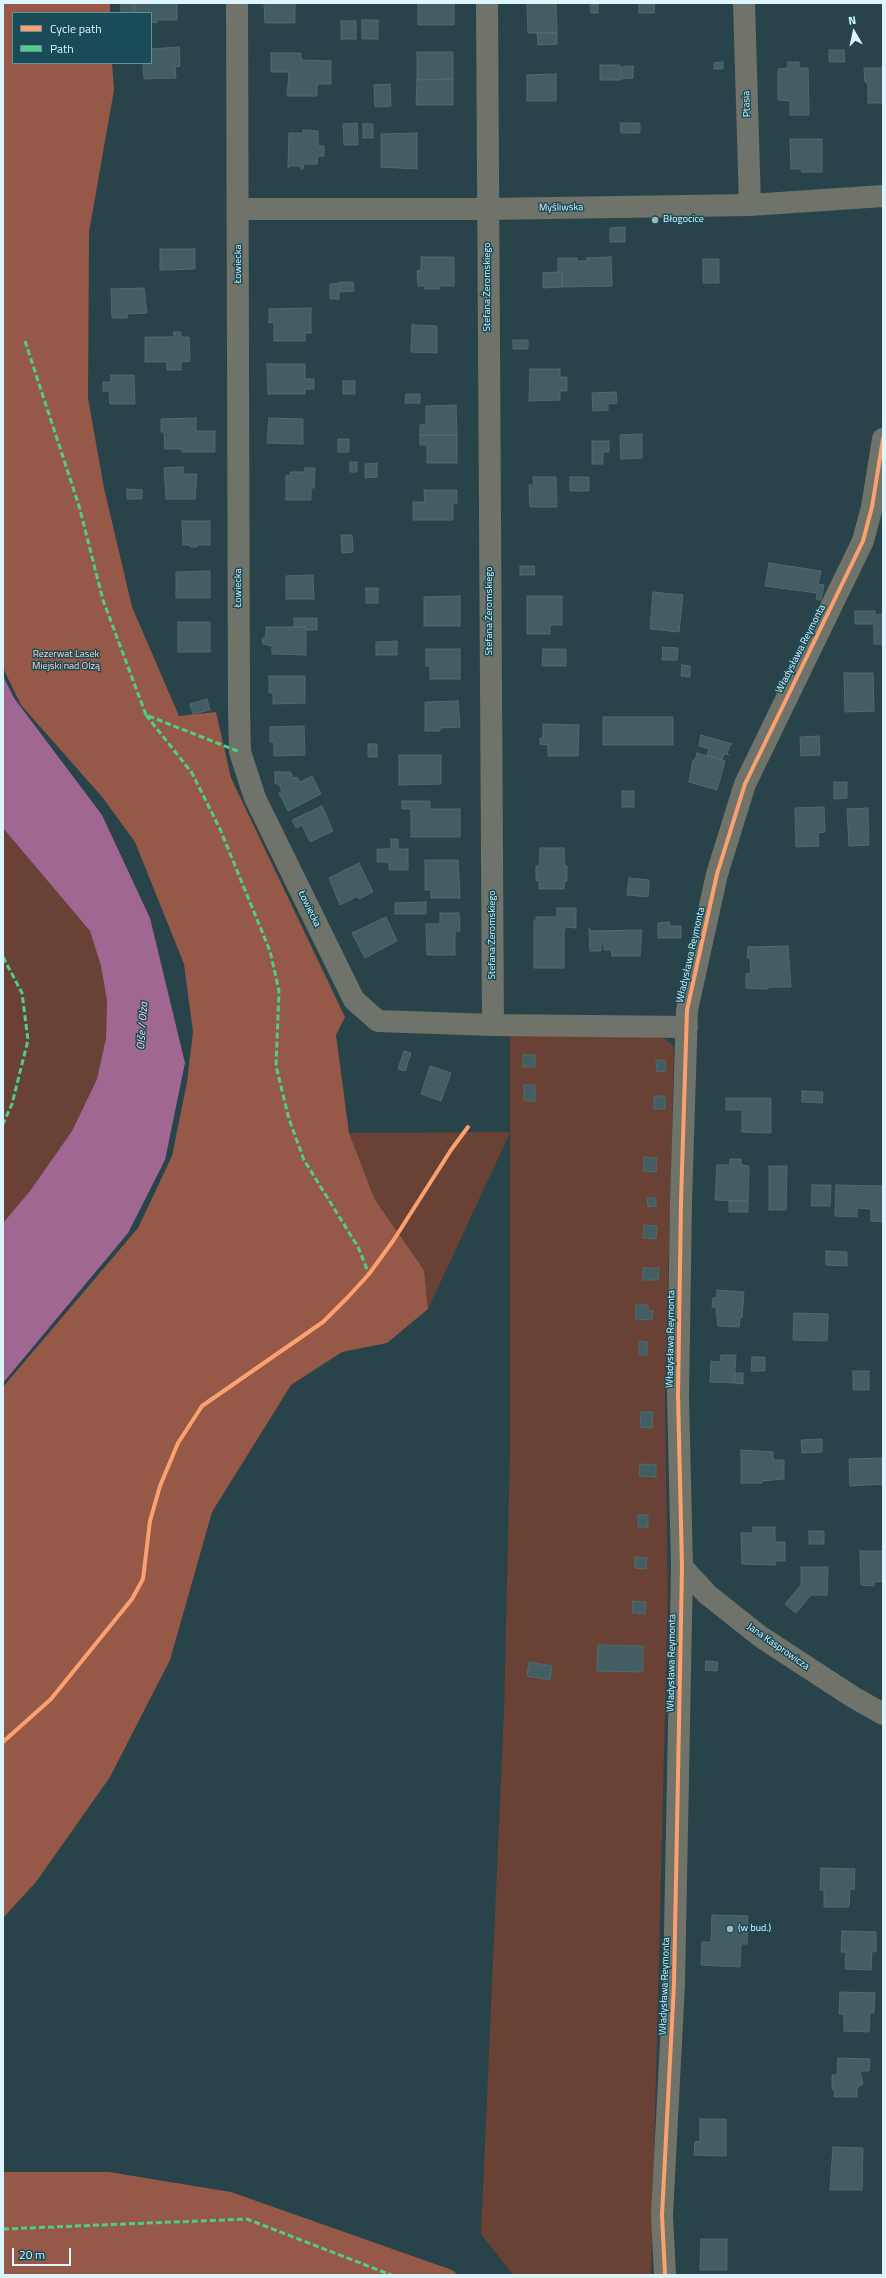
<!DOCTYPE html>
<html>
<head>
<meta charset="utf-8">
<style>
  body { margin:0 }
  #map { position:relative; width:886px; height:2278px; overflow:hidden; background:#28434a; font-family:"Titillium Web",sans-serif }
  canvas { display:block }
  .frame { position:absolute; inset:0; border:4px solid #ddf6fe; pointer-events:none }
  .legend { position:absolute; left:12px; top:12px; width:140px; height:52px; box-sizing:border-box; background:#1a4b58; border:1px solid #688f9a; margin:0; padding:5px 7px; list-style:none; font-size:12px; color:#ddf6fe }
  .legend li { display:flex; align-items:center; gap:8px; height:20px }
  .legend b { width:20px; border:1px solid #688f9a }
  .north { position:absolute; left:834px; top:12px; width:40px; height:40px; -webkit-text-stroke:3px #1a4b58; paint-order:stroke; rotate:351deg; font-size:11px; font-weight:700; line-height:16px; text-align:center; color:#ddf6fe }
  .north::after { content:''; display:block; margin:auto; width:14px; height:18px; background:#ddf6fe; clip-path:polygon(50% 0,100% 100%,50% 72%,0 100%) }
  .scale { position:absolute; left:12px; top:2248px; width:59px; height:18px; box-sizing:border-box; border:2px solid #ddf6fe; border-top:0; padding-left:5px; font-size:12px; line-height:14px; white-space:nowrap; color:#ddf6fe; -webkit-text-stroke:3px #1a4b58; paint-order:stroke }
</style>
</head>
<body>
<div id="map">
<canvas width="886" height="2278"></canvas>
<div class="frame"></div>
<ul class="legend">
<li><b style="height:5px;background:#fca06f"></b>Cycle path</li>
<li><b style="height:5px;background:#4dcf88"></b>Path</li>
</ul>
<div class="north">N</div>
<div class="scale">20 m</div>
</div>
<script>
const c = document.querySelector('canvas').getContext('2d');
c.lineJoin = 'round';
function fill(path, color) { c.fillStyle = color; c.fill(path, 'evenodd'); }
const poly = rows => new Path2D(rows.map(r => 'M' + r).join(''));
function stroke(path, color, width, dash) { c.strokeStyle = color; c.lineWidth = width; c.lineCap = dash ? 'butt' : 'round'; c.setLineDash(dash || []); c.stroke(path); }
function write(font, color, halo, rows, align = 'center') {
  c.font = font + ' "Titillium Web",sans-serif'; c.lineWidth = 3; c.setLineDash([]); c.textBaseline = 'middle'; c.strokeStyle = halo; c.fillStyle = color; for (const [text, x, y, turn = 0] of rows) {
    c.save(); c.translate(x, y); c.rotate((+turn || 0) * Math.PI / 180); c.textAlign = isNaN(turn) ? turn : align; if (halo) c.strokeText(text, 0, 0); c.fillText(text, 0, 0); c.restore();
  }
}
fill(poly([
  [3,828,90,931,101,966,107,1001,106,1038,97,1079,72,1131,30,1191,3,1223],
  [510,1036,662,1036,674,1047,665,1402,668,1596,651,2275,513,2275,481,2234,504,1710,510,1451,510,1133,428,1309,424,1270,375,1200,349,1133,510,1132]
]), '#694135');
fill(poly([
  [3,3,110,3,110,13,13,13,13,63,112,63,114,90,89,232,88,398,104,488,132,607,179,716,216,712,231,778,345,1017,336,1035,349,1133,375,1200,424,1270,428,1309,387,1343,342,1352,291,1385,212,1512,170,1660,110,1777,36,1882,3,1918,3,1387,138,1228,172,1156,187,1082,193,1032,184,964,135,842,103,798,21,705,3,668],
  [3,2172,109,2172,231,2192,452,2270,458,2275,3,2275]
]), '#965947');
fill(poly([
  [3,676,14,698,102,815,150,918,185,1063,165,1160,128,1233,3,1383,3,1223,30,1191,72,1131,97,1079,106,1038,107,1001,101,966,90,931,3,828]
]), '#a06792');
const building = poly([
  [121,3,135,3,134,13,121,13,121,3],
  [135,3,177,3,177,20,157,20,157,23,151,22,151,13,134,13,135,3],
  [264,3,295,3,295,23,265,23,264,3],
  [418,3,454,3,454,25,418,25,418,3],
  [527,3,556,3,557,33,528,33,527,3],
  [639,3,655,3,654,13,639,13,639,3],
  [598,4,598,13,591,13,590,5,598,4],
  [362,20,378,20,378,39,362,39,362,20],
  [341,21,356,21,356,39,341,39,341,21],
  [537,33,557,33,557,44,538,45,537,33],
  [179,47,180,66,175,67,176,78,144,79,143,63,151,63,151,49,179,47],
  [829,50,844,50,845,62,829,62,829,50],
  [417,52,453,52,453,79,417,80,417,52],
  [271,53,301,53,301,60,331,61,331,84,317,84,317,96,287,96,289,72,271,72,271,53],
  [723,62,723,69,714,69,714,63,723,62],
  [788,62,799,62,799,68,808,68,809,115,790,115,790,101,778,100,778,69,788,68,788,62],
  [600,65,620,65,620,80,600,80,600,65],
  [633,66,633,78,621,79,621,67,633,66],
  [864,68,883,68,883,103,868,103,868,83,865,82,864,68],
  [556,74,556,101,527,101,527,75,556,74],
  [453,79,453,105,416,105,417,80,453,79],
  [390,84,391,106,375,107,374,85,390,84],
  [357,123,358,145,344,145,343,124,357,123],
  [620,123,640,123,640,133,621,133,620,123],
  [363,124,373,124,373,138,363,138,363,124],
  [303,130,318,131,318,146,324,146,324,156,318,156,317,164,304,164,303,169,301,169,301,166,290,166,288,168,289,133,303,133,303,130],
  [417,133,417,169,381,167,381,134,417,133],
  [790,139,822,139,822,172,801,172,802,169,791,169,790,139],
  [625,227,625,242,610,242,610,228,625,227],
  [160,249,195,249,195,269,160,270,160,249],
  [421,257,454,257,454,286,439,286,439,289,425,289,425,286,418,286,417,271,421,270,421,257],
  [611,257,612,286,562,287,562,272,558,272,558,258,577,258,577,261,587,261,587,258,611,257],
  [703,259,719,259,719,283,703,283,703,259],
  [558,272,562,272,562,287,543,288,543,273,558,272],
  [340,282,353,282,354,291,340,292,340,282],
  [339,283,339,299,330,299,330,284,339,283],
  [144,288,147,313,127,314,127,318,112,318,111,289,144,288],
  [311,308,311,333,305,333,305,341,274,341,274,322,269,323,269,309,311,308],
  [412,325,437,326,437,353,411,352,412,325],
  [174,332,181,332,181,337,189,337,190,361,181,362,181,370,167,370,167,362,145,362,145,337,174,337,174,332],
  [513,340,528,340,528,349,513,349,513,340],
  [267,364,305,364,305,379,314,379,314,389,305,389,305,394,268,394,267,364],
  [530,369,560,369,560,377,567,377,567,391,560,391,560,400,529,401,530,369],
  [111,375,134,375,135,404,110,404,109,391,103,391,103,382,111,382,111,375],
  [343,381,355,381,355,394,343,394,343,381],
  [616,392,617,403,608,404,608,410,593,411,592,393,616,392],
  [406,394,420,394,420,403,405,403,406,394],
  [456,405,457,435,420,435,420,425,426,424,426,406,456,405],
  [196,418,196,431,215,431,215,452,182,452,182,449,165,449,164,432,161,432,161,419,196,418],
  [269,418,303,419,303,444,267,443,269,418],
  [642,434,642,458,621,459,620,435,642,434],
  [420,435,457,435,457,463,427,463,427,445,420,445,420,435],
  [338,439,349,439,349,452,338,452,338,439],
  [592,441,609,441,609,452,603,452,603,464,592,464,592,441],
  [350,462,357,462,357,472,350,472,350,462],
  [377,463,377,477,365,478,365,464,377,463],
  [183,467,183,474,197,474,195,499,166,499,164,468,183,467],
  [305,468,315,468,314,488,311,488,311,500,286,500,286,476,291,475,290,472,305,472,305,468],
  [533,477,556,477,557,507,530,507,529,485,534,485,533,477],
  [570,477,589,477,589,491,570,491,570,477],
  [127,489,142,490,142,499,127,499,127,489],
  [424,490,457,490,457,503,453,503,453,520,413,520,413,502,425,502,424,490],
  [182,521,210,521,210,545,197,545,197,547,190,547,190,545,183,545,182,521],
  [341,535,352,535,353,552,342,553,341,535],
  [769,563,821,571,818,584,824,585,821,600,816,599,817,593,765,586,769,563],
  [520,566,534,566,535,575,520,575,520,566],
  [210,571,210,598,176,598,176,572,210,571],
  [313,575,314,599,286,599,286,576,313,575],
  [366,588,378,588,378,603,366,603,366,588],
  [653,592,683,595,679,632,650,629,653,592],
  [460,596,460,626,424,626,424,597,460,596],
  [527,596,562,596,562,625,550,625,550,634,527,634,527,596],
  [855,611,875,611,875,615,883,614,883,644,874,644,874,624,855,624,855,611],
  [294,618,317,618,317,630,306,630,306,627,294,627,294,618],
  [178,622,210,622,210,652,178,652,178,622],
  [266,627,306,627,306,655,272,654,272,646,263,644,262,639,266,635,266,627],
  [397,641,397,655,376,655,376,642,397,641],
  [663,647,678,648,677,660,662,660,663,647],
  [426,649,460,649,460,679,430,679,430,666,426,666,426,649],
  [543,649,566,649,566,666,542,666,543,649],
  [682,665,690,666,690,677,681,676,682,665],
  [844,673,873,673,874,711,845,712,844,673],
  [269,676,305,676,305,703,273,704,273,693,269,693,269,676],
  [207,699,210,710,193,714,190,704,207,699],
  [458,701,460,727,440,728,440,731,425,731,425,702,458,701],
  [603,717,673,717,673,745,603,745,603,717],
  [543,724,579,725,578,756,548,756,548,745,540,744,540,738,543,738,543,724],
  [304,726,305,755,274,756,274,742,270,742,270,727,304,726],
  [701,735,732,744,730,744,727,754,729,755,724,754,722,760,707,755,709,749,699,746,701,735],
  [819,736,820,755,801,756,800,737,819,736],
  [368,744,377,744,377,757,368,757,368,744],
  [697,753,725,761,717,790,689,782,693,760,695,760,697,753],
  [399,755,441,755,441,784,399,785,399,755],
  [275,772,290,772,294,778,297,777,300,782,312,776,321,794,288,811,279,793,282,791,279,784,275,784,275,772],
  [834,782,847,782,847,798,834,799,834,782],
  [622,791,634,791,634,807,622,807,622,791],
  [402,801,430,801,430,809,460,809,460,837,411,837,411,809,402,809,402,801],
  [322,806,333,831,310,842,302,825,296,828,292,820,322,806],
  [824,807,825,832,818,833,819,846,796,847,795,808,824,807],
  [868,808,869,845,849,846,847,809,868,808],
  [391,839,398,839,398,849,408,849,408,870,389,870,389,862,377,862,377,849,391,849,391,839],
  [540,848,564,848,565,866,567,866,567,881,565,881,564,889,539,889,539,880,536,881,536,866,539,866,540,848],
  [425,860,458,860,460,898,431,898,431,890,425,890,425,860],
  [359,863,373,892,359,899,358,896,340,905,329,878,359,863],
  [629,878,649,880,648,897,627,895,629,878],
  [426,902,426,914,395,914,395,903,426,902],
  [557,908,576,908,576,928,565,927,564,934,564,968,534,968,534,921,536,921,536,917,557,917,557,908],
  [440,913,459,913,460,931,455,931,455,955,427,955,426,924,440,924,440,913],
  [386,917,397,941,365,958,352,933,386,917],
  [669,922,669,926,681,926,681,938,658,938,658,923,669,922],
  [589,928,591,931,642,930,640,956,612,956,611,950,604,950,604,944,601,944,601,951,590,951,589,928],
  [788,946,791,987,770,987,767,989,746,988,746,974,751,973,750,958,747,958,748,947,788,946],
  [404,1051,411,1053,405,1071,398,1069,404,1051],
  [523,1055,535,1055,535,1067,523,1067,523,1055],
  [656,1060,665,1060,666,1071,657,1072,656,1060],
  [430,1066,451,1073,441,1101,421,1094,430,1066],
  [524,1085,535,1085,535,1101,524,1101,524,1085],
  [802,1091,823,1092,822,1103,802,1102,802,1091],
  [654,1096,665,1096,665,1109,654,1109,654,1096],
  [726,1098,771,1098,771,1133,742,1132,742,1110,726,1110,726,1098],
  [644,1157,657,1158,656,1172,643,1171,644,1157],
  [730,1159,741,1159,741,1165,749,1166,748,1201,715,1200,717,1165,730,1165,730,1159],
  [769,1166,787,1166,786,1210,769,1210,769,1166],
  [812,1185,831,1185,830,1206,811,1206,812,1185],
  [836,1185,883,1186,883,1222,871,1221,871,1209,857,1208,857,1217,835,1216,836,1185],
  [647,1198,656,1198,656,1206,648,1207,647,1198],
  [729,1201,748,1201,748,1212,729,1212,729,1201],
  [644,1225,657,1226,656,1239,643,1238,644,1225],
  [826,1251,847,1252,847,1266,826,1265,826,1251],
  [643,1268,659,1268,658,1280,643,1280,643,1268],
  [717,1290,744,1292,742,1318,740,1318,739,1327,718,1326,716,1307,712,1307,713,1298,717,1298,717,1290],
  [636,1305,648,1305,648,1311,653,1311,652,1320,635,1319,636,1305],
  [794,1313,828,1314,827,1341,793,1340,794,1313],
  [639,1341,647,1342,647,1355,639,1355,639,1341],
  [721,1355,736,1355,734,1383,710,1382,711,1361,720,1362,721,1355],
  [752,1357,765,1357,765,1371,751,1371,752,1357],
  [853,1371,869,1371,869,1390,853,1390,853,1371],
  [735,1373,743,1373,743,1384,734,1383,735,1373],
  [641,1412,653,1412,652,1428,640,1427,641,1412],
  [822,1439,822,1452,802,1453,801,1440,822,1439],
  [741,1450,773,1452,773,1460,784,1460,784,1479,762,1481,762,1483,741,1483,741,1450],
  [883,1458,883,1484,850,1486,849,1459,883,1458],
  [640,1464,656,1465,656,1477,639,1476,640,1464],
  [638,1515,648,1515,648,1527,638,1527,638,1515],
  [753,1527,775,1527,775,1542,785,1542,785,1561,775,1561,775,1565,742,1564,741,1533,753,1533,753,1527],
  [809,1531,824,1531,824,1544,809,1544,809,1531],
  [860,1551,883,1551,883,1581,874,1582,874,1586,861,1585,860,1551],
  [635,1557,647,1558,646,1569,635,1568,635,1557],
  [801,1567,828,1567,827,1595,811,1595,796,1613,785,1604,801,1585,801,1567],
  [633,1601,646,1602,645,1614,632,1613,633,1601],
  [598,1645,643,1646,643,1672,597,1671,598,1645],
  [706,1661,718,1662,717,1671,705,1670,706,1661],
  [529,1662,552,1666,550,1680,527,1676,529,1662],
  [821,1868,855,1869,854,1889,850,1889,849,1907,824,1907,824,1890,820,1890,821,1868],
  [712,1915,748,1916,747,1944,741,1944,740,1967,701,1965,702,1942,711,1942,712,1915],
  [842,1931,876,1932,876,1952,872,1951,871,1970,845,1969,846,1952,841,1952,842,1931],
  [840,1992,875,1993,874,2013,870,2013,869,2032,844,2031,844,2014,839,2014,840,1992],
  [838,2058,870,2059,869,2071,860,2071,863,2084,857,2088,857,2097,834,2097,835,2090,832,2089,832,2075,837,2075,838,2058],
  [700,2119,726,2119,726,2156,694,2155,695,2142,700,2141,700,2119],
  [833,2147,863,2148,862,2190,830,2190,833,2147],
  [701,2239,727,2239,727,2270,700,2270,701,2239]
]);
fill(building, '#425e62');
stroke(building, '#4c6c70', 1);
stroke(poly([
  [237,3,239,709,240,752,255,798,354,1000,378,1021,493,1025,687,1027],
  [487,3,493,1025],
  [744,3,750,205],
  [238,209,487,209,750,205,883,196],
  [682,1567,708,1595,761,1637,853,1697,883,1714],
  [665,2275,662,2215,674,1984,682,1567,678,1395,681,1202,687,1010,717,874,745,784,863,541,872,507,883,439]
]), '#707369', 22);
stroke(poly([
  [25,341,79,506,103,600,146,715,240,752],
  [146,715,192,773,220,829,270,951,279,991,276,1066,289,1119,304,1160,358,1247,369,1274],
  [3,957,22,993,28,1040,12,1104,3,1124],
  [3,2229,247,2219,391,2275]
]), '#4dcf88', 3, [6, 3]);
stroke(poly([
  [3,1742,51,1699,132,1599,143,1579,150,1521,160,1486,178,1443,202,1406,323,1322,348,1297,369,1274,393,1241,451,1150,468,1127],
  [665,2275,662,2215,674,1984,682,1567,678,1395,681,1202,687,1010,717,874,745,784,863,541,872,507,883,439]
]), '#fca06f', 4);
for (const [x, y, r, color] of [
  [655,220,4,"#9eb7bf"],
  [730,1929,4,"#9eb7bf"]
]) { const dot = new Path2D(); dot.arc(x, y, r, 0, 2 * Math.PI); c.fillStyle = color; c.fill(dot); stroke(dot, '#1a4b58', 1.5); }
write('10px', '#ddf6fe', '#1a4b58', [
  ["Ptasia",747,104,-92],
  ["Myśliwska",561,208,-1],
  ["Łowiecka",239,264,-90],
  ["Stefana Żeromskiego",488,287,-90],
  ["Łowiecka",239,588,-90],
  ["Stefana Żeromskiego",490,611,-90],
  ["Władysława Reymonta",801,649,-63],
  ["Łowiecka",309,909,64],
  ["Stefana Żeromskiego",493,935,-90],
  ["Władysława Reymonta",691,955,-77],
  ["Władysława Reymonta",671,1339,-89],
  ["Jana Kasprowicza",778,1647,35],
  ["Władysława Reymonta",672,1663,-89],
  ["Władysława Reymonta",665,1986,-88]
]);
write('10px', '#ddf6fe', '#1a4b58', [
  ["Błogocice",663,220],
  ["(w bud.)",738,1929]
], 'left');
write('10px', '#fdd2c4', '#1a4b58', [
  ["Rezerwat Lasek",66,655],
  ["Miejski nad Olzą",66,667]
]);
write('italic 11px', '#fdd7f1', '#1a4b58', [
  ["Olše / Olza",143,1026,-86]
]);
</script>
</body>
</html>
